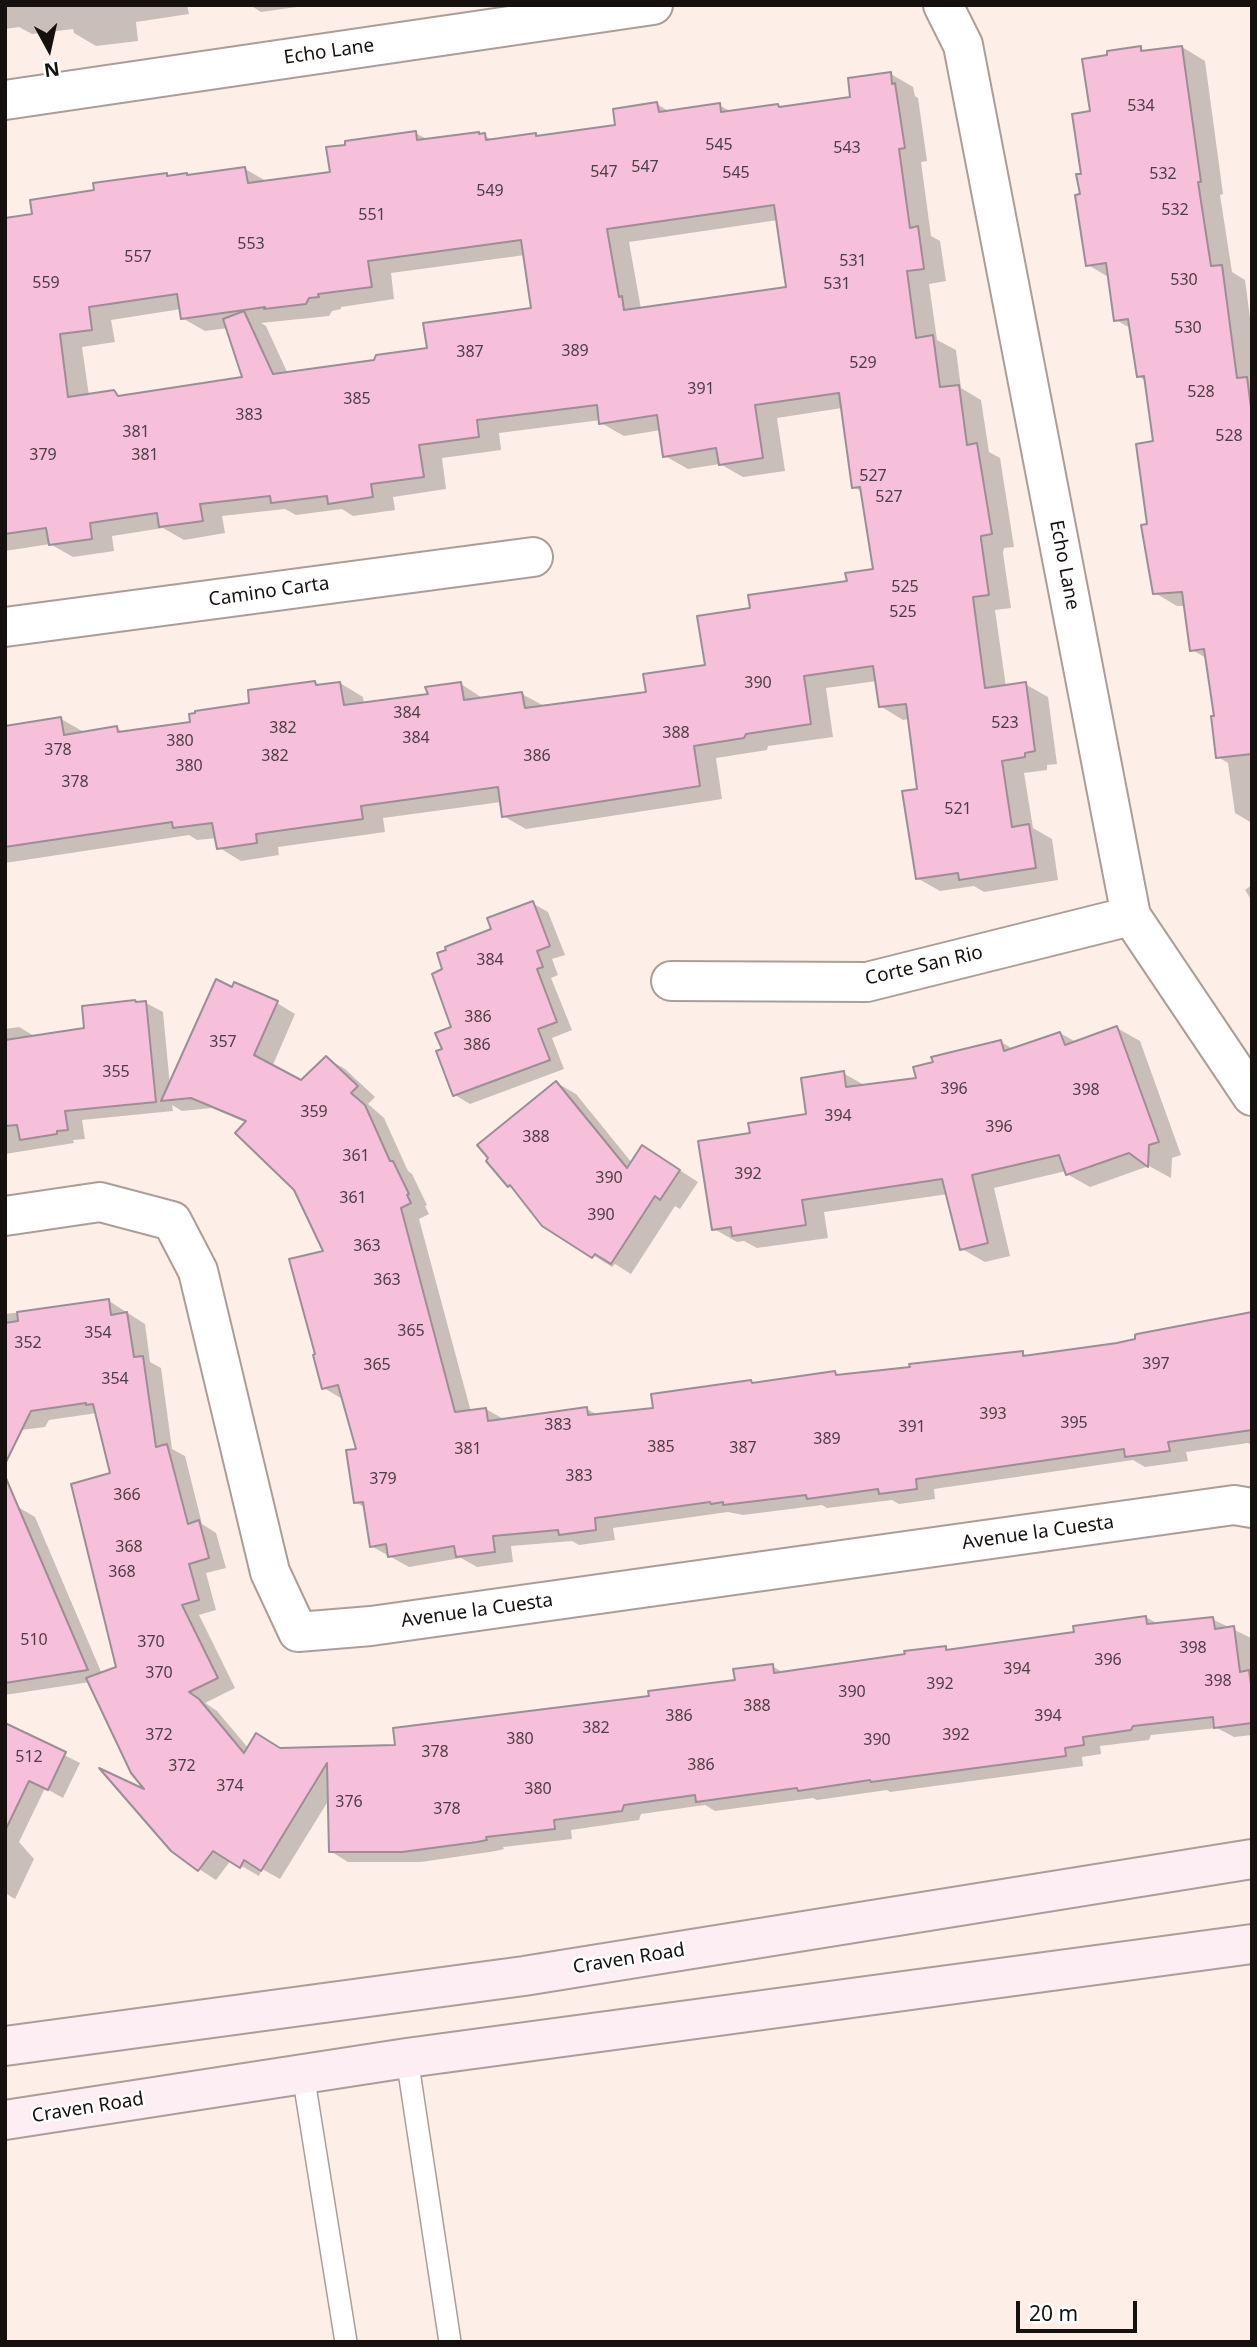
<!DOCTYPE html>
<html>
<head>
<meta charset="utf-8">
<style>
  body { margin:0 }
  #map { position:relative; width:1257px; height:2347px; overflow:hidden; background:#fdeee8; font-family:"Noto Sans",sans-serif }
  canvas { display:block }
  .frame { position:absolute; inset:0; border:7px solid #16110f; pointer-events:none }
  .north { position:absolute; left:14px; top:14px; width:70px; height:70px; -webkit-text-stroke:5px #fff; paint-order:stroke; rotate:172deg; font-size:19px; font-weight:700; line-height:28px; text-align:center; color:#16110f }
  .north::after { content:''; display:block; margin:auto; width:24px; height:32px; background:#16110f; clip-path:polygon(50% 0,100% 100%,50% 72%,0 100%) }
  .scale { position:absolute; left:1016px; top:2301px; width:121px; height:32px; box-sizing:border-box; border:4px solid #16110f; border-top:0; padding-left:9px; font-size:21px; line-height:24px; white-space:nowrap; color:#16110f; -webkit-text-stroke:5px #fff; paint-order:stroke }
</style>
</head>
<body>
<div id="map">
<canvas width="1257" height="2347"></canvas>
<div class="frame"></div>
<div class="north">N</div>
<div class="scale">20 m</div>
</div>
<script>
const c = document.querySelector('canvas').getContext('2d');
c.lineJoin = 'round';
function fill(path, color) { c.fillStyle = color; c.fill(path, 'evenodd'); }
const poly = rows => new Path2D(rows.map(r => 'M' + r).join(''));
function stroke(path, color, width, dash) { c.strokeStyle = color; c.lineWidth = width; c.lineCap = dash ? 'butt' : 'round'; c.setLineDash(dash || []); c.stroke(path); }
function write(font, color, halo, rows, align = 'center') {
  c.font = font + ' "Noto Sans",sans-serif'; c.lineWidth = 5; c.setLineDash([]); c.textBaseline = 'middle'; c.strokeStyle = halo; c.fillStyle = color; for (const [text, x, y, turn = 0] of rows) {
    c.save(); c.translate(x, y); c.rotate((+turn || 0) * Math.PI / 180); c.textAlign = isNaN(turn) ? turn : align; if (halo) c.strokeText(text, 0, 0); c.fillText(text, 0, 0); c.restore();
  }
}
fill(poly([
  [5,5,187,5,189,14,136,22,138,41,96,46,74,33,73,29,32,34,19,27,5,29],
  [250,5,304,5,304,6,261,12],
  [1182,47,1205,61,1223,194,1220,195,1232,272,1245,280,1252,333,1252,823,1235,813,1228,763,1218,757,1216,717,1208,659,1192,650,1186,606,1177,606,1155,593,1149,526,1155,443,1146,381,1138,376,1132,329,1116,320,1110,278,1088,265,1082,196,1092,113,1140,48,1147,52],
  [891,74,913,87,915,96,918,98,927,161,921,162,931,236,940,241,946,281,929,284,937,340,956,350,961,388,981,400,989,452,1000,458,1014,547,1004,548,1003,553,1011,608,995,610,1006,687,1025,684,1048,697,1057,764,1047,765,1047,770,1024,773,1033,828,1052,839,1058,880,984,892,974,886,940,891,917,878,919,790,909,719,903,720,880,706,877,681,826,688,833,737,768,746,767,750,716,758,722,799,526,829,503,816,501,802,383,818,385,832,278,847,279,855,241,861,218,847,217,838,197,840,189,835,5,863,5,739,61,719,84,732,117,728,124,733,192,723,315,683,320,686,340,683,363,697,364,704,430,695,461,684,484,699,522,694,546,707,648,693,707,666,752,610,849,583,875,570,863,492,853,487,842,408,777,418,785,471,743,477,720,464,688,469,665,456,661,430,624,436,601,423,601,420,499,433,501,450,442,458,446,489,393,497,395,510,353,516,342,509,296,515,285,509,222,516,225,533,184,540,163,528,112,536,114,551,73,557,50,544,5,551,5,219,34,215,96,192,166,175,171,177,245,169,268,182,332,173,415,133,429,140,478,133,495,141,617,126,657,104,670,112,719,105,732,112,778,106,783,108,852,98],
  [778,220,788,288,641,309,629,242],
  [525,255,533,309,429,349,375,361,288,374,266,326,261,323,329,316,332,311,341,309,341,307,394,299,391,273],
  [181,309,182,318,205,331,228,328,245,378,122,397,113,392,89,396,82,347,115,342,111,320],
  [1252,885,1252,901,1245,890],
  [532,903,548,912,565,955,552,959,558,975,551,978,572,1030,552,1038,564,1069,470,1104,455,1095,444,1050,454,1028,445,970,493,930],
  [233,989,277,1003,295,1014,272,1067,301,1082,326,1058,345,1069,375,1097,368,1104,384,1118,408,1171,412,1174,427,1205,425,1206,429,1214,419,1219,471,1412,486,1409,505,1420,587,1409,599,1416,655,1410,751,1382,756,1384,835,1373,840,1376,1022,1353,1030,1357,1117,1345,1252,1314,1252,1445,1248,1443,1186,1452,1188,1461,1145,1467,1133,1460,934,1489,935,1499,899,1504,892,1500,827,1508,822,1505,743,1515,728,1512,613,1528,615,1540,579,1545,572,1541,511,1546,513,1562,477,1567,461,1558,409,1567,371,1546,366,1508,355,1502,358,1450,344,1400,324,1388,325,1252,295,1189,247,1123,212,1108,182,1111,172,1105,173,1111,82,1120,85,1139,73,1140,74,1143,5,1154,5,1029,19,1027,36,1037,86,1030,146,1003,163,1012,170,1086],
  [1117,1028,1140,1041,1181,1155,1172,1158,1171,1178,1149,1166,1090,1187,1067,1174,1066,1171,994,1188,1010,1256,985,1262,962,1249,948,1194,824,1212,828,1238,757,1248,744,1241,737,1242,714,1229,752,1135,808,1116,843,1073,866,1086,918,1079,1001,1042,1015,1050,1060,1033,1076,1042],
  [557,1083,576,1094,632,1163,662,1159,698,1182,680,1209,675,1206,631,1274,615,1264,612,1267,544,1225,516,1189,509,1186,488,1160],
  [109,1301,145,1324,150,1362,161,1368,172,1449,185,1456,202,1524,216,1533,226,1568,206,1573,216,1610,199,1615,235,1688,205,1703,217,1711,249,1749,397,1747,737,1682,772,1666,784,1673,906,1656,945,1648,951,1651,1076,1633,1146,1617,1158,1624,1212,1619,1251,1638,1252,1735,1234,1737,1217,1728,1151,1735,1149,1740,1100,1746,1101,1754,1082,1757,1083,1766,890,1792,887,1790,817,1800,813,1798,715,1811,705,1805,641,1814,639,1820,571,1830,572,1839,503,1847,504,1849,496,1851,421,1862,348,1862,330,1851,330,1798,280,1879,262,1869,259,1876,231,1860,216,1880,199,1869,150,1794,90,1682,5,1695,5,1512,18,1507,35,1517,102,1674,118,1669,112,1475,97,1413,49,1420,45,1427,5,1432,5,1314],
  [5,1725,80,1763,63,1798,45,1788,19,1842,34,1859,15,1899,5,1893]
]), '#0003');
const building = poly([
  [1141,46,1141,51,1182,46,1201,182,1198,182,1211,266,1222,265,1237,378,1247,377,1252,415,1252,754,1216,758,1211,716,1214,716,1204,649,1190,651,1182,592,1153,594,1141,525,1147,524,1136,444,1153,441,1144,376,1137,377,1128,319,1114,321,1106,263,1086,266,1075,195,1080,194,1076,174,1081,174,1072,114,1090,111,1082,59,1107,55,1107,51,1141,46],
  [891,72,892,84,895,83,905,148,899,149,910,228,918,226,924,269,907,271,916,338,933,335,940,387,959,385,967,445,977,443,992,534,981,536,981,539,989,595,973,597,985,688,1026,682,1035,751,1025,753,1025,757,1002,761,1012,827,1029,824,1036,868,959,880,958,873,916,879,902,791,917,789,906,704,879,707,873,666,804,676,811,724,746,734,744,738,694,746,700,786,502,817,498,787,361,806,363,819,256,834,257,843,217,849,212,823,173,828,172,822,5,847,5,726,61,717,64,735,117,726,118,732,190,722,189,714,195,713,195,711,249,703,248,690,315,681,316,685,340,682,344,705,428,694,425,687,461,682,464,700,522,692,525,708,646,692,643,674,705,665,697,616,750,608,748,595,847,581,845,573,873,569,860,487,852,488,839,393,755,405,763,458,719,465,716,448,663,457,657,415,599,424,597,405,477,420,479,437,419,445,424,477,371,484,373,497,328,504,327,496,271,503,270,496,200,504,203,521,159,527,157,513,90,523,92,539,49,545,46,528,5,534,5,218,32,214,30,200,94,190,93,183,167,173,167,176,187,173,187,175,245,167,248,183,330,172,326,147,345,145,345,141,416,131,417,140,479,132,479,134,485,133,486,140,536,133,536,136,615,125,613,109,657,102,659,112,720,103,721,112,778,104,779,107,850,97,848,78,891,72],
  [774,205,786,287,624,310,622,296,619,297,607,229,774,205],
  [521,240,531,308,423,323,427,348,376,355,374,360,273,374,244,311,223,319,242,377,118,396,114,390,68,397,60,334,92,330,89,307,177,294,181,319,265,307,264,309,306,304,309,298,319,297,318,294,372,287,368,261,521,240],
  [533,901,550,946,537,951,543,967,537,969,557,1022,538,1029,550,1060,453,1096,436,1051,442,1049,435,1033,451,1027,432,974,442,969,437,953,446,950,445,947,491,929,487,918,533,901],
  [216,979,232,987,234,982,278,1001,254,1055,301,1080,326,1056,358,1086,351,1093,365,1105,390,1161,393,1161,409,1194,407,1195,411,1203,401,1208,455,1412,486,1408,488,1421,587,1407,588,1415,653,1408,651,1394,751,1380,752,1383,835,1371,836,1375,910,1367,909,1364,1023,1351,1023,1356,1117,1343,1135,1339,1135,1335,1137,1334,1252,1312,1252,1430,1168,1442,1170,1451,1125,1457,1124,1449,916,1479,917,1489,879,1494,878,1489,807,1499,806,1495,723,1505,723,1502,711,1504,710,1502,595,1518,596,1530,559,1535,558,1530,493,1536,495,1552,456,1557,454,1546,388,1557,386,1544,370,1547,363,1502,354,1503,346,1450,356,1449,338,1385,322,1389,313,1355,315,1354,289,1259,323,1251,294,1190,235,1133,246,1121,191,1098,161,1101,216,979],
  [135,1000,136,1002,146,1001,156,1102,65,1111,68,1130,57,1131,57,1134,20,1140,17,1125,5,1126,5,1040,84,1028,82,1006,135,1000],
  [1117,1026,1159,1142,1149,1145,1148,1167,1129,1153,1066,1175,1059,1155,972,1175,988,1243,960,1250,942,1179,802,1200,806,1225,732,1236,731,1227,712,1230,698,1141,750,1133,748,1123,806,1114,801,1078,844,1071,846,1087,916,1078,913,1067,933,1062,931,1057,1001,1040,1004,1051,1060,1032,1065,1045,1117,1026],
  [556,1081,627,1168,642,1145,680,1170,660,1200,655,1196,611,1264,595,1254,592,1258,542,1226,510,1185,508,1187,486,1161,488,1158,477,1145,556,1081],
  [109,1299,111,1315,127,1312,134,1357,143,1356,156,1447,167,1444,188,1524,199,1520,209,1558,189,1564,199,1600,182,1605,218,1678,189,1692,199,1699,244,1753,256,1733,280,1748,395,1745,393,1728,649,1696,648,1691,735,1680,733,1669,773,1664,774,1673,905,1654,904,1651,946,1646,946,1650,1074,1632,1073,1626,1146,1616,1147,1624,1213,1617,1215,1629,1234,1626,1240,1672,1249,1670,1252,1691,1252,1723,1214,1728,1213,1717,1133,1726,1131,1730,1083,1737,1084,1745,1065,1748,1066,1756,871,1782,870,1780,798,1791,797,1788,696,1802,695,1795,624,1805,622,1811,554,1820,555,1829,486,1837,487,1840,477,1842,402,1852,329,1852,327,1763,261,1871,244,1860,240,1868,213,1851,198,1871,171,1851,99,1768,144,1789,131,1773,86,1678,116,1667,71,1484,110,1473,93,1404,86,1405,86,1403,31,1411,5,1464,5,1323,18,1321,17,1312,109,1299],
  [5,1476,88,1670,5,1683,5,1476],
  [5,1723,66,1752,48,1790,29,1781,5,1831,5,1723]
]);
fill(building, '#f7c0da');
stroke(building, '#9b8e94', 2);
const service = poly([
  [407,2058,450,2342],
  [303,2074,346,2342]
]);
const minor = poly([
  [943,5,963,45,1131,916,1252,1096],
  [5,100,653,5],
  [5,627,533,557],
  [671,981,867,982,1131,916],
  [5,1216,100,1202,172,1221,198,1271,270,1572,298,1632,371,1626,1234,1505,1252,1508]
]);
const secondary = poly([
  [5,2046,524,1976,1252,1859],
  [5,2120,407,2058,1252,1944]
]);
stroke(service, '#ab9e98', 24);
stroke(minor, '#ab9e98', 42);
stroke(secondary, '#ab9e98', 42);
stroke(service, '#fff', 21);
stroke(minor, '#fff', 38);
stroke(secondary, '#fdeef3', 38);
write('16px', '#4e3d42', null, [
  ["534",1141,106],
  ["545",719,145],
  ["543",847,148],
  ["547",645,167],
  ["547",604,172],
  ["545",736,173],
  ["532",1163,174],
  ["549",490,191],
  ["532",1175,210],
  ["551",372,215],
  ["553",251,244],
  ["557",138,257],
  ["531",853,261],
  ["530",1184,280],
  ["559",46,283],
  ["531",837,284],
  ["530",1188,328],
  ["389",575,351],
  ["387",470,352],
  ["529",863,363],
  ["391",701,389],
  ["528",1201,392],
  ["385",357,399],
  ["383",249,415],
  ["381",136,432],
  ["528",1229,436],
  ["379",43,455],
  ["381",145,455],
  ["527",873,476],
  ["527",889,497],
  ["525",905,587],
  ["525",903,612],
  ["390",758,683],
  ["384",407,713],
  ["523",1005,723],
  ["382",283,728],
  ["388",676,733],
  ["384",416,738],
  ["380",180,741],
  ["378",58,750],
  ["382",275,756],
  ["386",537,756],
  ["380",189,766],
  ["378",75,782],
  ["521",958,809],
  ["384",490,960],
  ["386",478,1017],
  ["357",223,1042],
  ["386",477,1045],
  ["355",116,1072],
  ["396",954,1089],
  ["398",1086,1090],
  ["359",314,1112],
  ["394",838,1116],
  ["396",999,1127],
  ["388",536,1137],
  ["361",356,1156],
  ["392",748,1174],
  ["390",609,1178],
  ["361",353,1198],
  ["390",601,1215],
  ["363",367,1246],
  ["363",387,1280],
  ["365",411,1331],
  ["354",98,1333],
  ["352",28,1343],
  ["397",1156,1364],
  ["365",377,1365],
  ["354",115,1379],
  ["393",993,1414],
  ["395",1074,1423],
  ["383",558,1425],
  ["391",912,1427],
  ["389",827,1439],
  ["385",661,1447],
  ["387",743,1448],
  ["381",468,1449],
  ["383",579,1476],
  ["379",383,1479],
  ["366",127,1495],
  ["368",129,1547],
  ["368",122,1572],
  ["510",34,1640],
  ["370",151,1642],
  ["398",1193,1648],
  ["396",1108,1660],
  ["394",1017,1669],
  ["370",159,1673],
  ["398",1218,1681],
  ["392",940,1684],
  ["390",852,1692],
  ["388",757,1706],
  ["386",679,1716],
  ["394",1048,1716],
  ["382",596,1728],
  ["372",159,1735],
  ["392",956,1735],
  ["380",520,1739],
  ["390",877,1740],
  ["378",435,1752],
  ["512",29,1757],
  ["386",701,1765],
  ["372",182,1766],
  ["374",230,1786],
  ["380",538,1789],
  ["376",349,1802],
  ["378",447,1809]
]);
write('19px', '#16110f', '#fff', [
  ["Echo Lane",329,52,-8],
  ["Echo Lane",1064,565,79],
  ["Camino Carta",269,592,-8],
  ["Corte San Rio",924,966,-13],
  ["Avenue la Cuesta",1038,1533,-8],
  ["Avenue la Cuesta",477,1611,-8],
  ["Craven Road",629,1959,-9],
  ["Craven Road",88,2108,-9]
]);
</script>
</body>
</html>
